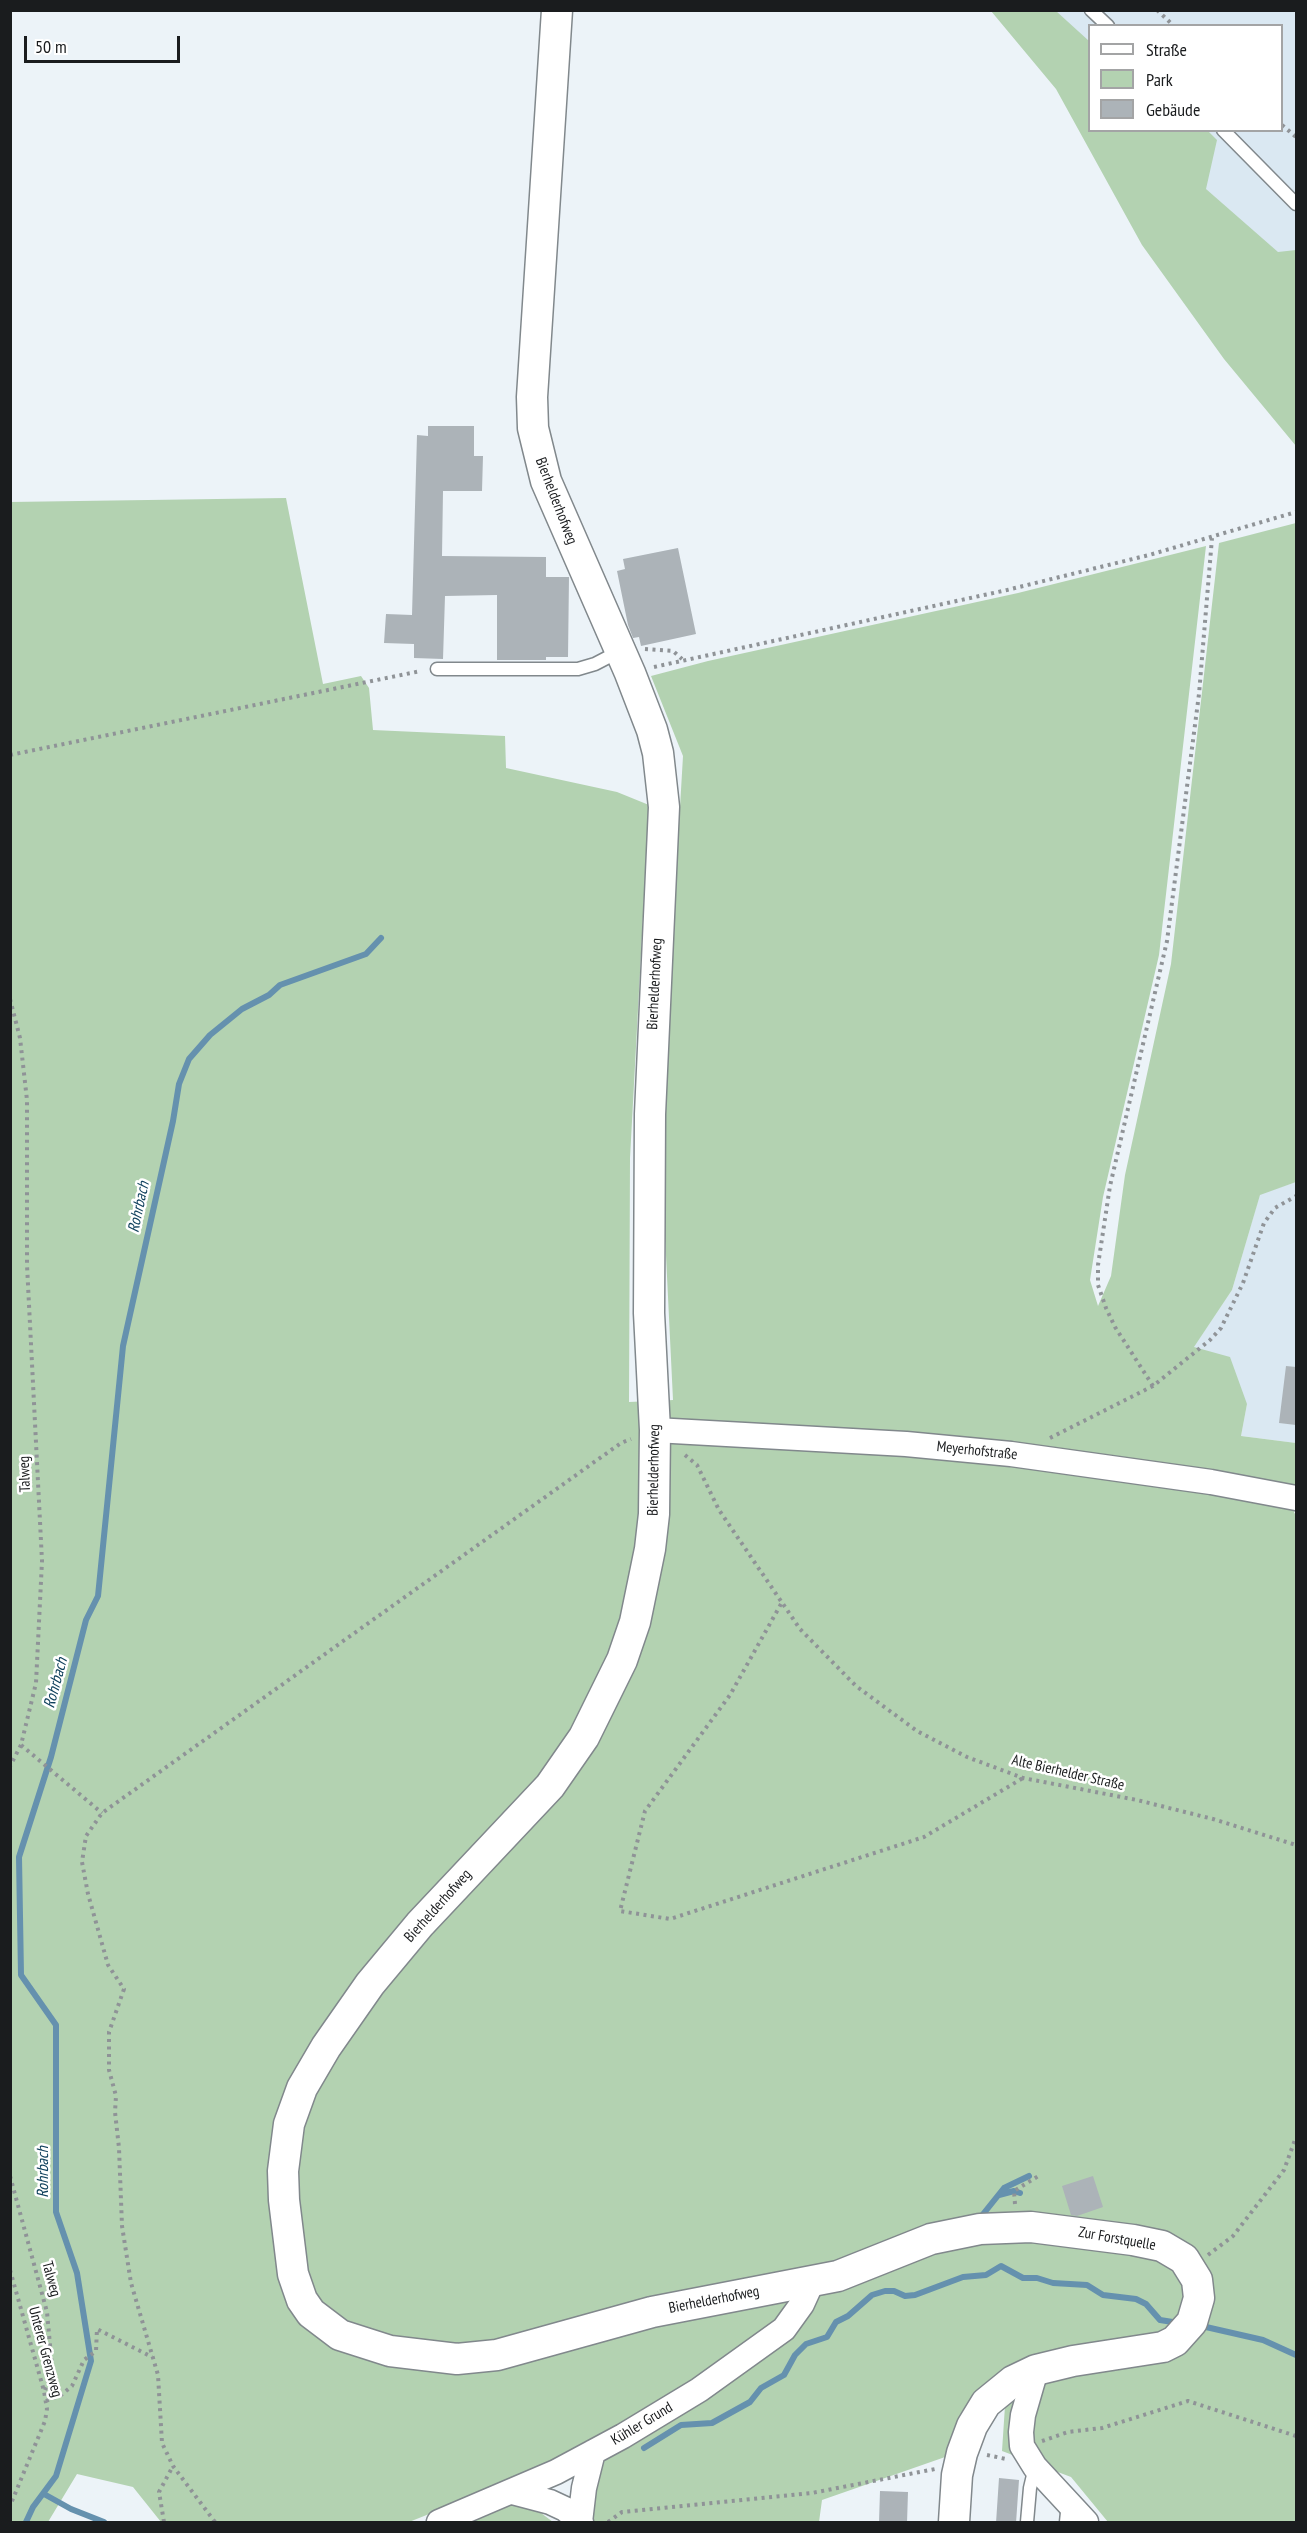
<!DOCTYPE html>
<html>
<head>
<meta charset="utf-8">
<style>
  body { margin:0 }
  #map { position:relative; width:1307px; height:2533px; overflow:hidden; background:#ecf3f8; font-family:"PT Sans Narrow",sans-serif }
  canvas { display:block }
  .frame { position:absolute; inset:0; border:12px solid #1a1c1e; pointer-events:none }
  .legend { position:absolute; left:1088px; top:24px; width:195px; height:108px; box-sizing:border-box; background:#fff; border:2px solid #a3a4a5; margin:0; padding:8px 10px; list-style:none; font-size:18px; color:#1a1c1e }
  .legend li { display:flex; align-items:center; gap:12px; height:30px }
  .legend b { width:30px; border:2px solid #a3a4a5 }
  .scale { position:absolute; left:24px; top:36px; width:156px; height:27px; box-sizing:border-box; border:3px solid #1a1c1e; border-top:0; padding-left:8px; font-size:18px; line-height:21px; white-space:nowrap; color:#1a1c1e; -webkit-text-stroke:4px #fff; paint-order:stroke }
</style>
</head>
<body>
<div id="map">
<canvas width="1307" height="2533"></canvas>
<div class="frame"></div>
<ul class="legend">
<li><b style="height:8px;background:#fff"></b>Straße</li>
<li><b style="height:16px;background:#b3d2b1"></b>Park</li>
<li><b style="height:16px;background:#acb3b8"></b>Gebäude</li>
</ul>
<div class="scale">50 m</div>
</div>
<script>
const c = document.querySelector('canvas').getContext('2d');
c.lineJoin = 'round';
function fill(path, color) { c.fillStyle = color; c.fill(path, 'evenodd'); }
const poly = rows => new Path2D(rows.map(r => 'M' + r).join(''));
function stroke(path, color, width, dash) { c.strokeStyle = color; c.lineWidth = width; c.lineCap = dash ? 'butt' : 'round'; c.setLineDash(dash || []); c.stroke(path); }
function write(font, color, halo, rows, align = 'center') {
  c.font = font + ' "PT Sans Narrow",sans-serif'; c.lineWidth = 5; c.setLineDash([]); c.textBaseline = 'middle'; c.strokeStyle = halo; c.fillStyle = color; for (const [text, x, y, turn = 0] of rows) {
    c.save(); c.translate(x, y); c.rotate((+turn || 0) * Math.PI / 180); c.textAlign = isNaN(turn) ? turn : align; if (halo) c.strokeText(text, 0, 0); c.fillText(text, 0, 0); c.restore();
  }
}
fill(poly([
  [1014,11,1296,11,1296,403,1101,131,1282,130,1282,26,1090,26,1089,115],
  [1296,1182,1296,1443,1241,1436,1247,1404,1193,1348,1232,1290,1260,1194]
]), '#dae8f2');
fill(poly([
  [991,11,1056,11,1089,41,1090,130,1208,131,1217,140,1206,189,1278,252,1296,250,1296,446,1224,359,1142,245,1056,89],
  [286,498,323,684,361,676,369,688,373,730,505,736,506,768,617,792,649,805,630,1158,629,1402,673,1400,662,1173,669,994,683,756,651,676,708,661,1018,593,1206,546,1159,955,1103,1197,1090,1280,1098,1306,1111,1276,1125,1175,1171,964,1219,543,1296,523,1296,1182,1260,1195,1232,1290,1194,1347,1230,1357,1247,1404,1241,1436,1296,1443,1296,1504,1294,1513,1296,1514,1296,2522,1108,2522,1071,2477,1002,2451,1005,2406,948,2456,822,2500,819,2522,588,2522,597,2457,550,2466,409,2522,161,2522,133,2487,77,2474,48,2522,11,2522,10,502],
  [515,2504,541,2513,553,2522,468,2522]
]), '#b3d2b1');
stroke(poly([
  [999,2195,1014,2191,1020,2193],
  [980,2218,1004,2188,1029,2176],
  [1206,2327,1263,2340,1296,2355],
  [644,2448,681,2425,712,2423,750,2402,761,2388,784,2375,795,2355,806,2344,827,2337,836,2322,848,2316,872,2295,885,2291,894,2291,905,2296,915,2295,963,2277,986,2275,1001,2266,1023,2278,1037,2278,1053,2283,1087,2285,1103,2295,1136,2299,1146,2304,1160,2320,1179,2323],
  [44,2494,71,2509,104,2522],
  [26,2522,33,2507,56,2476,91,2361,77,2273,56,2212,56,2025,21,1975,19,1857,51,1757,86,1620,98,1596,123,1346,173,1121,179,1084,189,1059,210,1035,242,1009,269,995,280,985,366,954,381,938]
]), '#6591ae', 6);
fill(poly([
  [428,426,474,426,474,456,483,456,482,491,443,491,442,556,546,557,546,577,569,577,568,657,546,657,546,660,497,660,497,595,445,596,443,659,414,658,414,644,384,643,386,614,412,615,417,435,428,436],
  [678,548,696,634,641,646,639,637,633,638,628,625,617,571,625,569,623,559],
  [1286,1366,1296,1367,1296,1425,1279,1423],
  [1093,2176,1103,2207,1077,2216,1071,2215,1062,2186],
  [999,2478,1019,2480,1016,2523,996,2523],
  [880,2491,908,2492,907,2523,879,2523]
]), '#acb3b8');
const service = poly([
  [1091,10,1108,26],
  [1223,130,1296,204],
  [437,669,578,669,595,664,620,651],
  [1027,2522,1030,2488,1035,2467],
  [1066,2522,1068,2503]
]);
const minor = poly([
  [655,1430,906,1444,1011,1454,1211,1482,1296,1498],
  [1036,2370,1023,2415,1021,2432,1022,2446,1035,2467,1086,2522],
  [512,2492,550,2502,565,2509,581,2522],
  [439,2522,556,2472,623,2436,699,2390,784,2329,802,2304,812,2282],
  [580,2522,584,2488,593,2452]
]);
const tertiary = poly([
  [557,10,532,397,533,428,546,481,630,673,652,730,658,753,664,807,650,1114,649,1313,655,1430,654,1514,650,1549,635,1622,622,1660,584,1737,550,1786,420,1924,370,1984,326,2047,302,2088,289,2124,283,2171,284,2200,293,2274,302,2300,311,2313,340,2335,390,2351,457,2359,497,2355,652,2312,838,2276,931,2239,980,2229,1031,2227,1133,2240,1162,2246,1184,2259,1197,2280,1199,2298,1192,2322,1175,2341,1163,2347,1073,2361,1036,2370,1013,2381,986,2403,972,2426,962,2453,957,2475,954,2522]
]);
stroke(service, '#81888c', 15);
stroke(minor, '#81888c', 27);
stroke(tertiary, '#81888c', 33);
stroke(poly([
  [1157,10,1174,26],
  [1282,125,1296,137],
  [645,649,673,651,682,659],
  [654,667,1007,590,1149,555,1296,512],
  [10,755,421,671],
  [10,999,20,1038,27,1100,27,1265,42,1561,36,1683,21,1745,10,1766],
  [1153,1386,1115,1327,1106,1308,1098,1285,1098,1265,1110,1186,1167,941,1199,694,1212,538],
  [1050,1438,1153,1386,1210,1340,1221,1328,1243,1283,1264,1223,1275,1208,1296,1196],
  [685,1455,697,1465,719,1510,800,1629,856,1686,917,1731,967,1757,1023,1778,1137,1800,1213,1819,1296,1845],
  [781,1604,730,1695,645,1811,620,1911,670,1919,924,1837,1023,1778],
  [21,1745,102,1813],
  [10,2176,47,2312,52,2367,50,2379,45,2390],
  [1015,2204,1014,2191,1040,2175],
  [1208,2255,1233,2236,1284,2170,1296,2137],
  [10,2270,44,2391,47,2409,45,2421,10,2506],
  [46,2401,61,2395,72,2386,84,2360,96,2351,97,2329,152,2357],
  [1042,2441,1068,2432,1102,2428,1188,2401,1296,2436],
  [987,2455,1006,2459],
  [164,2522,159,2492,173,2466],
  [215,2522,173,2466,162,2443,158,2375,131,2283,122,2226,119,2148,115,2112,116,2096,109,2070,109,2032,124,1989,108,1965,88,1894,82,1862,86,1836,102,1813,621,1443,631,1439],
  [608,2522,622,2512,812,2493,935,2469]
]), '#8f9397', 4, [3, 4.5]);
stroke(service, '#fff', 12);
stroke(minor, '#fff', 24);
stroke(tertiary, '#fff', 30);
write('15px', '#1a1c1e', '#fff', [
  ["Bierhelderhofweg",556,501,69],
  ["Bierhelderhofweg",655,984,-87],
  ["Meyerhofstraße",977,1451,6],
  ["Bierhelderhofweg",654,1470,-89],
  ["Talweg",25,1474,-92],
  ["Alte Bierhelder Straße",1068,1773,13],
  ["Bierhelderhofweg",438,1906,-48],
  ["Zur Forstquelle",1117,2239,10],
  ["Talweg",51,2279,75],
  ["Bierhelderhofweg",714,2300,-11],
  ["Unterer Grenzweg",45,2352,75],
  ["Kühler Grund",642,2424,-31]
]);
write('italic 16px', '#10415d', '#fff', [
  ["Rohrbach",139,1207,-78],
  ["Rohrbach",56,1683,-75],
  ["Rohrbach",43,2172,-90]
]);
</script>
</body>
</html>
